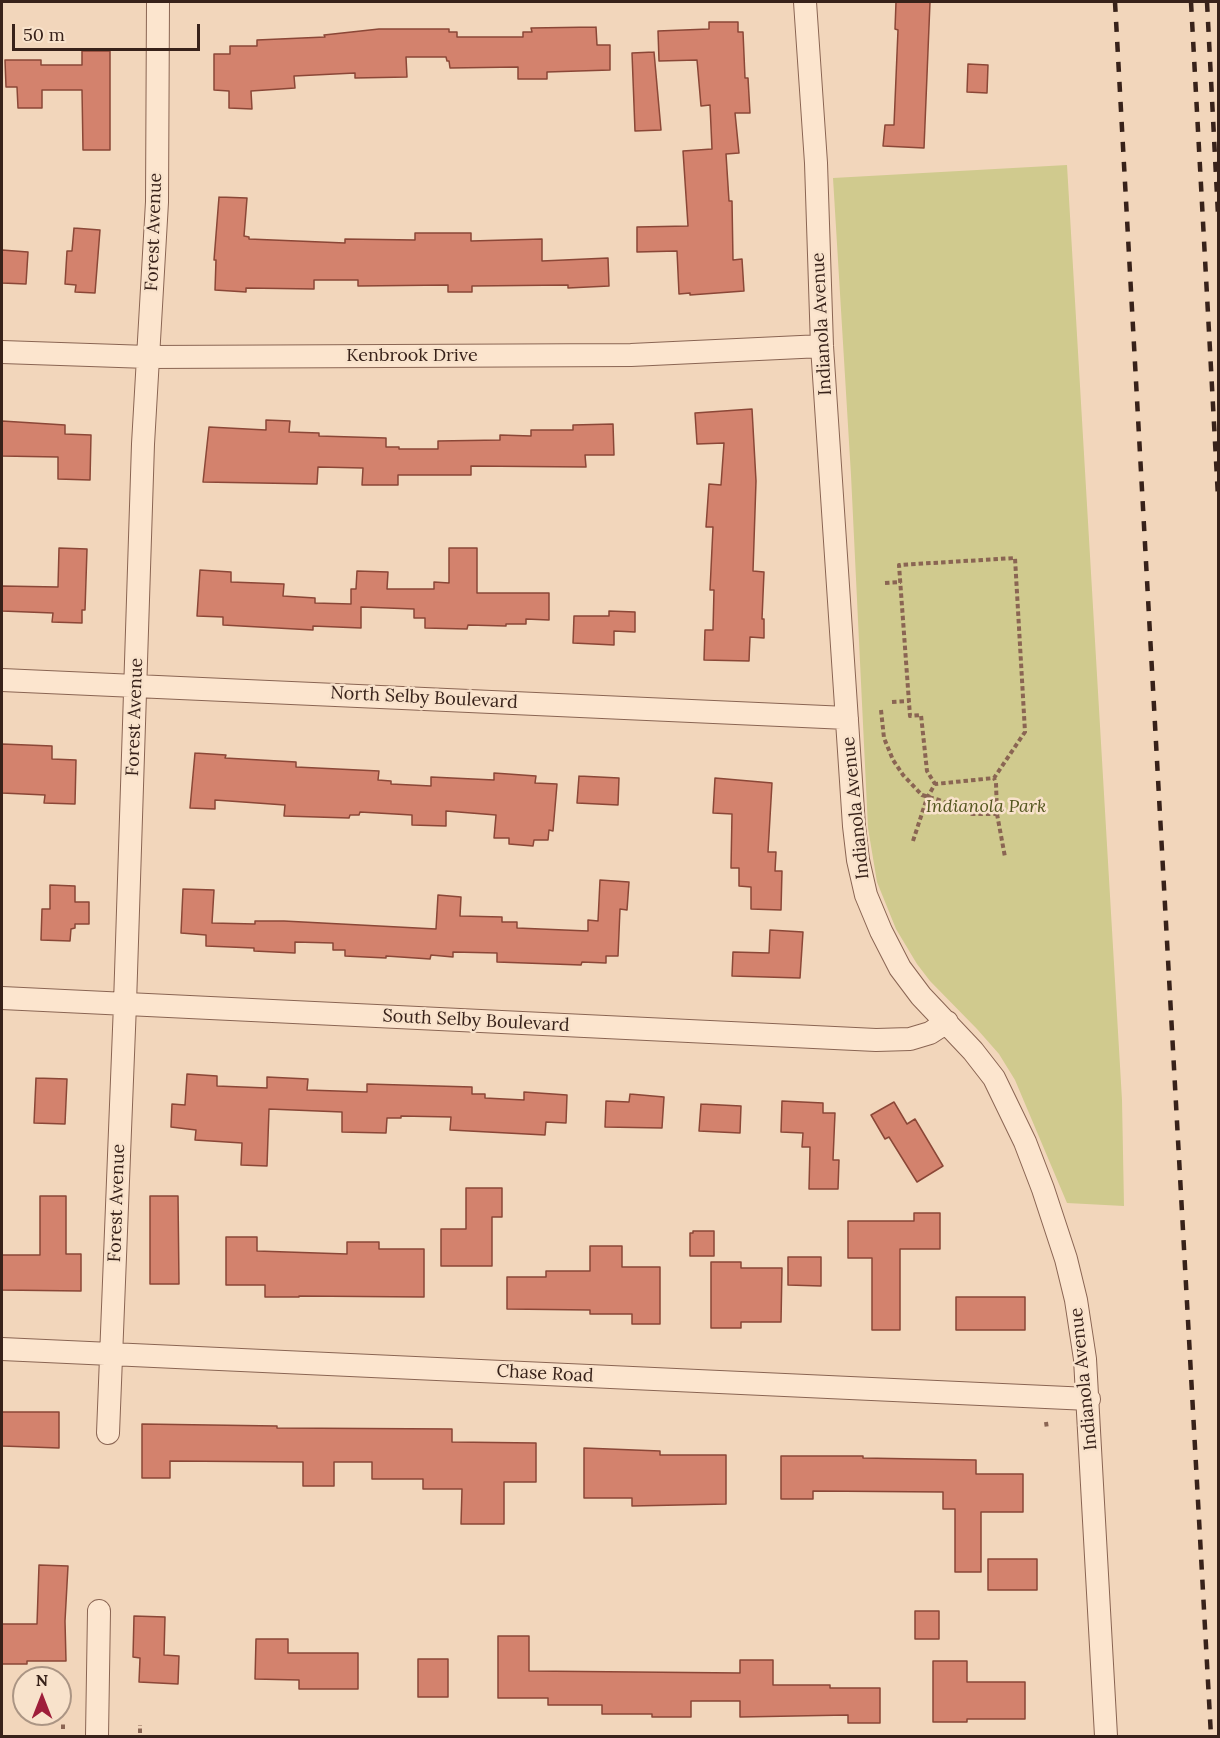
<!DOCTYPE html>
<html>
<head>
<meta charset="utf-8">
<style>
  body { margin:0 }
  #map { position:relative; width:1220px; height:1738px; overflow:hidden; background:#f2d6bb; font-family:Lora,serif }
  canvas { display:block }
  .frame { position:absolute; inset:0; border:3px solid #38221a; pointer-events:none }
  .north { position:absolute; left:12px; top:1666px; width:60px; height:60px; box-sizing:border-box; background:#f8e2cb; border:2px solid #ab9584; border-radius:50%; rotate:0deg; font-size:16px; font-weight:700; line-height:24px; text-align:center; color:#38221a }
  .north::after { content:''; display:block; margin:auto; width:21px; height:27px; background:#9e1e3a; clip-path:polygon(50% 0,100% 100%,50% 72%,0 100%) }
  .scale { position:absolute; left:12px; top:24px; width:188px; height:27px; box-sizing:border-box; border:3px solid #38221a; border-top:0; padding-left:8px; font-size:18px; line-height:21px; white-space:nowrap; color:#38221a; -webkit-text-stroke:4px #f8e2cb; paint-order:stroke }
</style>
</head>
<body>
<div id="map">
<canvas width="1220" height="1738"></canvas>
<div class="frame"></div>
<div class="north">N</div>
<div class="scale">50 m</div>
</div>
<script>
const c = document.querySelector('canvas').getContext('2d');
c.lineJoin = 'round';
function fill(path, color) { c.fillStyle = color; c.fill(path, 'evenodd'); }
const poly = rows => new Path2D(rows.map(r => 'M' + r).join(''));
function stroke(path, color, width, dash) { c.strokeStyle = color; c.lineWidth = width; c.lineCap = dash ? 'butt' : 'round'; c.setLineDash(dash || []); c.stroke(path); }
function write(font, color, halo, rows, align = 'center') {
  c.font = font + ' Lora,serif'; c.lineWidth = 5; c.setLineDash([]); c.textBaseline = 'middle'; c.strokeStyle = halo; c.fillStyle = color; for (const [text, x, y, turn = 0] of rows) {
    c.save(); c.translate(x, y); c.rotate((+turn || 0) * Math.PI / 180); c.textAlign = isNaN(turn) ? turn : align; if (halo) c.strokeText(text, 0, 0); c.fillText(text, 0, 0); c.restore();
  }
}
fill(poly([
  [1067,165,1122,1100,1124,1206,1067,1203,1015,1080,999,1054,977,1029,930,981,917,964,896,929,877,882,868,828,851,475,833,178]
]), '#d0ca8e');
const building = poly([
  [896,2,930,2,924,148,883,146,885,125,894,125,898,30,895,29,896,2],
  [709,22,738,22,738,32,743,32,745,78,748,78,750,113,735,113,739,153,726,154,729,201,732,201,733,260,742,259,744,291,690,295,690,293,679,294,677,251,637,252,637,227,688,226,683,151,712,149,710,105,701,106,697,60,659,61,658,31,709,29,709,22],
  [596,27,597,45,610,45,610,70,547,72,547,79,518,79,518,67,450,68,449,61,447,61,446,57,406,57,407,77,355,78,355,73,294,76,295,88,251,91,252,109,229,108,229,91,214,90,214,54,230,54,230,46,257,46,257,40,325,37,324,35,379,29,449,29,449,32,457,32,457,37,523,37,523,32,532,32,531,28,596,27],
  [82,51,110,51,110,150,83,150,82,90,42,90,42,108,18,108,17,87,6,87,5,60,41,60,41,65,82,65,82,51],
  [654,52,661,130,635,131,632,53,654,52],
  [968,64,988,65,987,93,967,92,968,64],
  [219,197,247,198,244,236,249,237,249,239,345,243,345,239,415,240,415,233,471,233,471,241,542,239,542,261,608,258,609,286,568,288,568,285,472,286,472,292,448,292,448,285,358,286,358,280,314,280,314,289,246,288,246,292,215,290,216,260,214,260,219,197],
  [74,228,100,230,95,293,75,292,76,285,65,284,67,251,72,251,74,228],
  [2,250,28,252,26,284,2,283,2,250],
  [752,409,756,481,753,571,764,572,762,619,764,619,764,638,750,637,749,661,704,660,705,630,713,630,714,590,710,590,713,527,706,527,709,484,721,485,724,443,697,444,695,413,752,409],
  [266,420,290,421,289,432,319,433,319,436,386,438,386,447,399,447,399,449,438,449,438,441,500,440,500,435,531,436,531,430,573,430,573,425,613,424,614,455,585,455,586,467,471,466,471,475,398,475,398,485,362,485,363,468,318,467,317,484,203,482,209,427,266,430,266,420],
  [2,421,65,425,65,434,91,435,90,480,58,479,58,457,2,456,2,421],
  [59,548,87,549,85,610,82,610,82,623,52,622,53,613,2,611,2,586,58,587,59,548],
  [449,548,477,548,477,593,549,593,549,620,526,619,526,624,506,624,506,626,468,625,467,629,425,628,425,618,414,618,414,609,361,607,361,628,313,626,313,630,223,625,223,617,197,616,200,570,231,572,231,582,284,584,283,596,315,598,315,603,351,604,351,589,356,589,357,571,388,572,387,589,434,589,434,582,449,583,449,548],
  [609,611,635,612,635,632,614,631,614,645,573,643,574,616,609,616,609,611],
  [2,744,52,746,52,759,76,760,75,804,44,803,45,795,2,793,2,744],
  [195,753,226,755,225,758,296,762,296,767,379,771,378,780,391,781,391,784,431,786,431,777,494,780,494,773,536,776,535,783,557,784,553,831,549,830,548,840,534,840,533,846,509,844,509,838,494,838,496,815,446,811,446,826,412,825,412,815,360,812,359,815,350,815,349,818,284,816,285,805,215,800,215,809,190,808,195,753],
  [579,776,619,778,618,805,577,803,579,776],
  [715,778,772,783,768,852,776,852,775,871,782,871,781,910,751,909,751,887,739,886,739,868,731,868,732,814,713,813,715,778],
  [600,880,629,882,627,910,620,909,618,956,606,956,606,963,582,962,581,965,497,962,497,953,453,952,453,957,431,955,430,959,386,956,386,958,345,956,345,950,333,950,333,943,295,942,295,953,254,951,254,948,206,946,206,935,181,933,183,889,214,890,212,923,255,924,255,921,284,921,436,929,438,895,461,897,460,916,502,917,502,922,517,922,517,928,588,931,588,920,598,921,600,880],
  [50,885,75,886,75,902,89,902,89,924,75,924,75,928,71,929,70,941,41,940,42,909,50,909,50,885],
  [770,930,803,932,800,978,732,976,733,952,769,953,770,930],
  [187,1074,217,1076,217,1086,267,1088,267,1077,308,1079,307,1090,367,1092,367,1084,472,1087,472,1094,485,1094,485,1098,524,1100,524,1092,567,1095,566,1123,546,1122,545,1135,450,1130,451,1117,401,1116,401,1118,387,1118,386,1133,342,1132,342,1112,269,1109,267,1166,241,1165,242,1143,195,1140,196,1130,171,1127,172,1104,185,1105,187,1074],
  [36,1078,67,1079,65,1124,34,1123,36,1078],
  [630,1094,664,1097,662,1128,605,1127,606,1101,629,1102,630,1094],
  [782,1101,823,1103,823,1113,835,1113,833,1160,839,1160,838,1189,809,1189,810,1147,802,1147,803,1133,781,1132,782,1101],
  [894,1102,907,1124,915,1119,943,1166,917,1182,889,1137,885,1139,871,1115,894,1102],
  [701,1104,741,1106,740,1133,699,1131,701,1104],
  [466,1188,502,1188,502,1217,492,1217,492,1266,441,1266,441,1229,466,1229,466,1188],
  [40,1196,66,1196,66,1254,81,1254,81,1291,2,1290,2,1255,40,1255,40,1196],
  [150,1196,178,1196,179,1284,150,1284,150,1196],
  [914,1213,940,1213,940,1249,900,1249,900,1330,872,1330,872,1258,848,1258,848,1221,914,1221,914,1213],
  [693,1231,714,1231,714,1256,690,1256,690,1233,693,1233,693,1231],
  [226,1237,257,1237,257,1251,347,1254,347,1242,379,1242,379,1249,424,1249,424,1297,299,1296,299,1297,265,1297,265,1285,226,1285,226,1237],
  [590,1246,622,1246,622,1267,660,1267,660,1324,632,1324,632,1314,590,1314,590,1310,507,1309,507,1277,546,1277,546,1271,590,1271,590,1246],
  [788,1257,821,1257,821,1286,788,1285,788,1257],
  [711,1262,741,1262,741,1268,782,1268,781,1322,741,1322,741,1328,711,1328,711,1262],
  [956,1297,1025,1297,1025,1330,956,1330,956,1297],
  [2,1412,59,1412,59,1448,2,1446,2,1412],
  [142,1424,277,1426,277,1428,452,1429,452,1442,536,1443,536,1482,504,1482,504,1524,461,1524,462,1489,423,1489,423,1479,372,1479,372,1462,334,1462,334,1486,303,1486,303,1462,170,1461,170,1478,142,1478,142,1424],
  [584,1448,660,1451,660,1455,726,1455,726,1504,632,1506,632,1498,584,1498,584,1448],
  [781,1456,863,1456,863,1458,976,1460,976,1474,1023,1474,1023,1512,981,1512,981,1572,955,1572,955,1509,943,1509,943,1492,813,1491,813,1499,781,1499,781,1456],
  [988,1559,1037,1559,1037,1590,988,1590,988,1559],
  [39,1565,68,1566,65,1621,66,1661,27,1661,27,1664,2,1664,2,1624,37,1624,39,1565],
  [915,1611,939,1611,939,1639,915,1639,915,1611],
  [134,1616,165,1617,164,1655,179,1656,178,1684,139,1682,140,1658,133,1657,134,1616],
  [498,1636,529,1636,529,1671,740,1673,740,1660,773,1660,773,1685,830,1685,830,1688,880,1688,880,1723,848,1723,848,1715,740,1717,740,1701,691,1701,691,1717,652,1717,652,1714,602,1714,602,1705,548,1705,548,1698,498,1698,498,1636],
  [256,1639,288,1639,288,1653,358,1653,358,1689,299,1689,299,1680,255,1679,256,1639],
  [418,1659,448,1659,448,1697,418,1697,418,1659],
  [933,1661,967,1661,967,1682,1025,1682,1025,1719,967,1719,967,1722,933,1722,933,1661]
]);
fill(building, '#d3826d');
stroke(building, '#8b4737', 1.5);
const street = poly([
  [805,2,816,163,822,346,854,826,858,860,866,895,881,931,900,968,921,996,973,1051,994,1078,1025,1142,1043,1189,1066,1259,1076,1300,1085,1359,1106,1736],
  [2,352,148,357,631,355,822,346],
  [2,680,847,718],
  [2,998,876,1040,910,1039,930,1033,947,1022],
  [2,1349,1089,1399],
  [108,1433,125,1004,143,444,157,202,158,2],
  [97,1736,99,1611]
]);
stroke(street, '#8a6553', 24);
stroke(poly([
  [885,583,901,582],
  [892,702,909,701],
  [881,710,884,738,893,760,903,775,922,795,939,800,972,814,997,814,996,783,994,778],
  [997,814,1005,857],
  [913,841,927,798,935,784,994,778,1025,732,1015,558,899,565,910,716,921,715,927,771,935,784],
  [1046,1422,1047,1429],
  [63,1729,63,1722],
  [140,1733,140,1725]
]), '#8a6553', 4, [4.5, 3]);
stroke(street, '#fce5ce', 22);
stroke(poly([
  [1115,2,1211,1736],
  [1191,2,1218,497],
  [1207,2,1218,215]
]), '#38221a', 4.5, [10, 10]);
write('18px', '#38221a', '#f8e2cb', [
  ["Forest Avenue",154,232,-88],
  ["Indianola Avenue",822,324,-93],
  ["Kenbrook Drive",412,356],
  ["North Selby Boulevard",424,698,3],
  ["Forest Avenue",135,717,-88],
  ["Indianola Avenue",856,808,-96],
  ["South Selby Boulevard",476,1021,3],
  ["Forest Avenue",117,1203,-88],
  ["Chase Road",545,1374,3],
  ["Indianola Avenue",1084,1379,-96]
]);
write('italic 18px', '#53561e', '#f8e2cb', [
  ["Indianola Park",986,807]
]);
</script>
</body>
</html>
